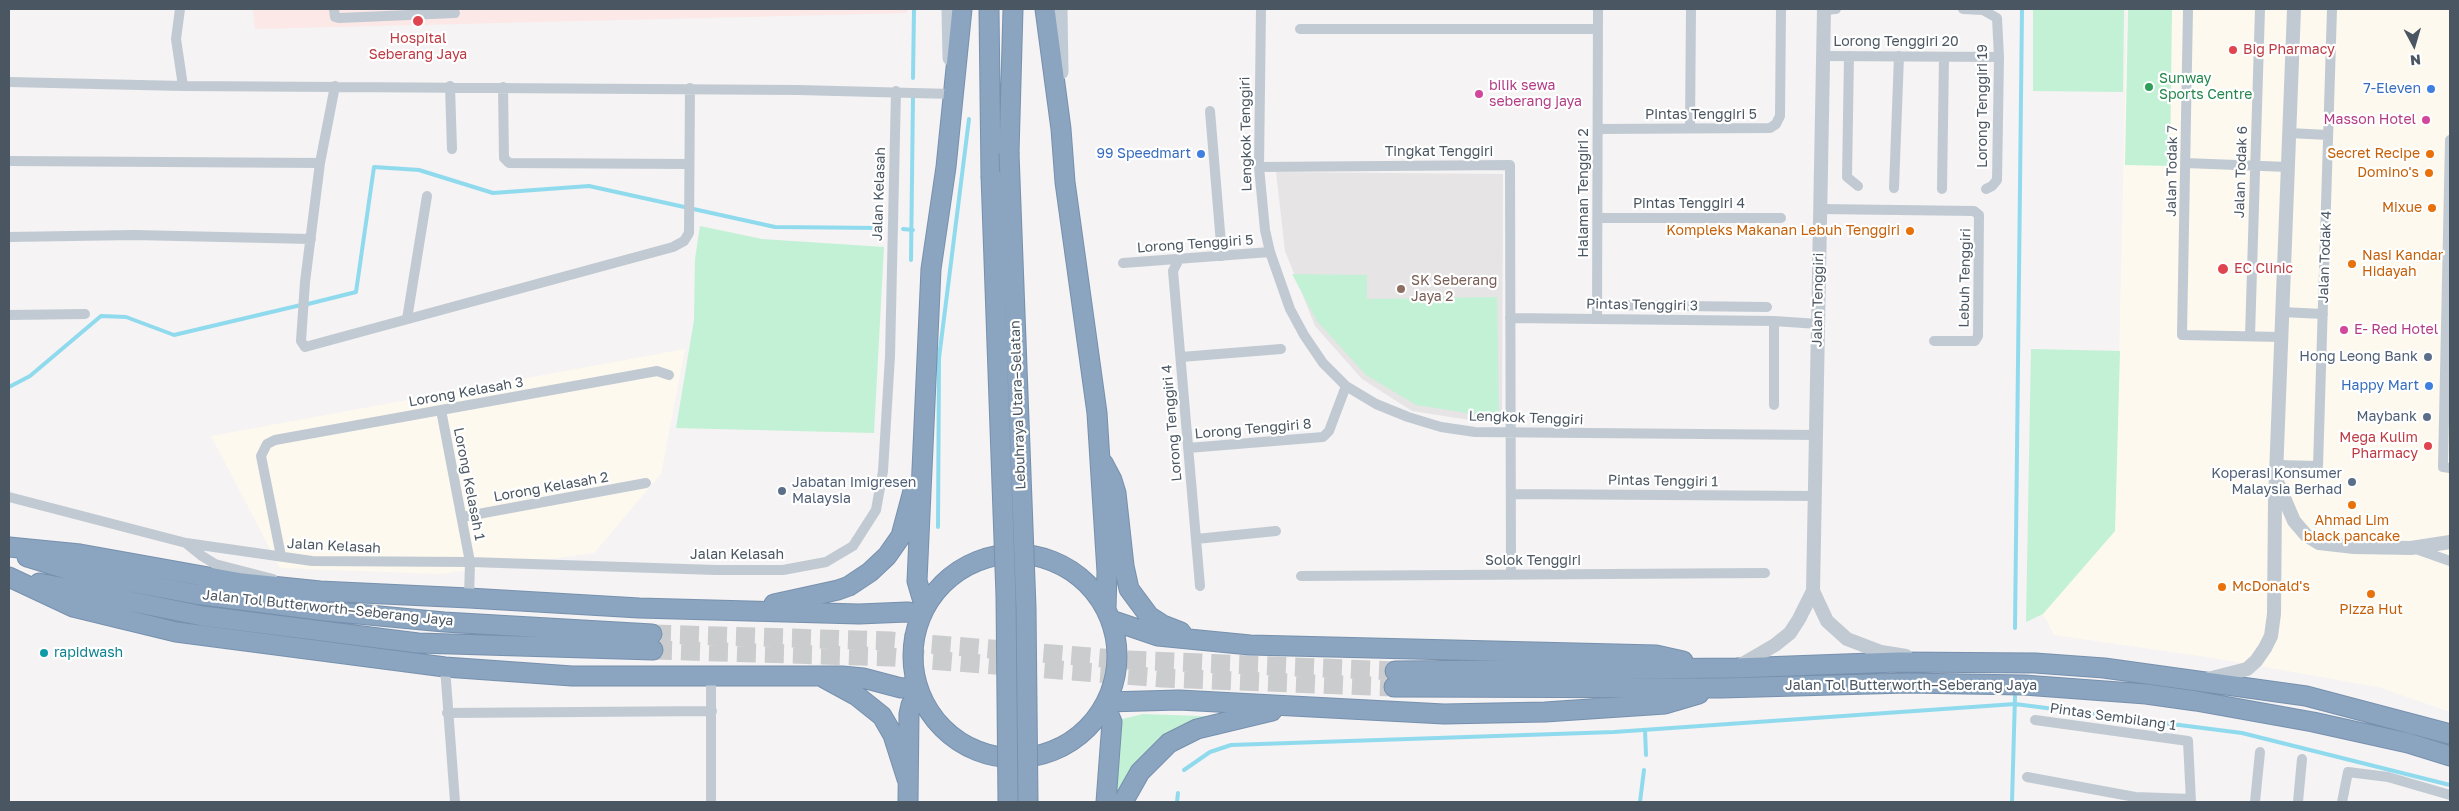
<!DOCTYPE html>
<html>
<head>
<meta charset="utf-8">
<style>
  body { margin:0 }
  #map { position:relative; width:2459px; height:811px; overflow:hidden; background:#f5f3f3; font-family:"Golos Text",sans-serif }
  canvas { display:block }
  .frame { position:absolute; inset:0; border:10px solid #4a5661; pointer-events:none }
  .north { position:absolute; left:2389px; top:20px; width:50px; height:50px; -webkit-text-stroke:4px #fff; paint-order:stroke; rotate:174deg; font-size:14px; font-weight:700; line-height:20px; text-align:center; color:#4a5661 }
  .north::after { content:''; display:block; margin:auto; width:18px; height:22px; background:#4a5661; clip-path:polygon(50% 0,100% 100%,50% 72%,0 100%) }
</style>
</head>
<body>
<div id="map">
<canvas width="2459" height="811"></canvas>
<div class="frame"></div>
<div class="north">N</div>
</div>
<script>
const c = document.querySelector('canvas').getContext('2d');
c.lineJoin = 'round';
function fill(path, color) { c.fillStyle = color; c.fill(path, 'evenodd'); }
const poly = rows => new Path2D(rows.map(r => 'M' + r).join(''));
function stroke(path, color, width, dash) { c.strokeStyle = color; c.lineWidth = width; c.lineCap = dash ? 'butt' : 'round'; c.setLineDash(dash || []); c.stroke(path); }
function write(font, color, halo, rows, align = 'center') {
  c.font = font + ' "Golos Text",sans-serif'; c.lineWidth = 4.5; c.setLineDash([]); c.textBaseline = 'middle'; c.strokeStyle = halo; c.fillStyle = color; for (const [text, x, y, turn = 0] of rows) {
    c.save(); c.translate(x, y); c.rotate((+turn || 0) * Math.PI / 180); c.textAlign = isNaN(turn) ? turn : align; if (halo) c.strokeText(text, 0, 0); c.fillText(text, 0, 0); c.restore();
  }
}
fill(poly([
  [2127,9,2450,9,2450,712,2378,687,2213,658,2054,635,2043,614,2115,531],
  [685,349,661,474,594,553,439,574,280,568,211,436]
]), '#fdf9ef');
fill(poly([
  [1276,172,1503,174,1502,425,1412,411,1362,379,1315,326,1285,251]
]), '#e6e4e5');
fill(poly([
  [253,9,907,9,907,13,255,29]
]), '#fce8e6');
fill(poly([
  [2033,9,2124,9,2123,92,2033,91],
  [2128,9,2172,9,2170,166,2125,165],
  [700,226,762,239,884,247,874,433,676,428,694,320,695,259],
  [1292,274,1367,275,1367,299,1497,297,1499,418,1416,405,1366,375,1317,321],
  [2031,349,2120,351,2115,531,2043,614,2026,622],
  [1143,714,1229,717,1192,725,1116,802,1110,802,1118,720]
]), '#c3f1d5');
stroke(poly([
  [913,78,914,9],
  [903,229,913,230],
  [911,260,913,96],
  [308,304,356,292,374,167,419,170,493,193,589,186,775,227,880,228],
  [9,387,30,376,101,316,126,317,174,335,301,305],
  [938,527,939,358,969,119],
  [2015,628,2022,9],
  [1645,730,1646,755],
  [1184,770,1210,752,1231,745,1614,732,2015,704,2242,733,2450,785],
  [1177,802,1178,793],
  [1640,802,1644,770],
  [2012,802,2015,696]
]), '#90daee', 4);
stroke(poly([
  [652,634,890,641,1127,660,1395,671],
  [653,650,891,657,1163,678,1394,687]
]), '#caccce', 19, [19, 9]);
const motorway = poly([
  [989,9,991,176],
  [1045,9,1061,129,1065,182,1097,413,1107,572,1106,609],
  [1009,153,1013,9],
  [1103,463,1112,480,1116,493,1124,566,1129,589,1149,616,1163,625,1181,632],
  [9,547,80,554,242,583,320,591,469,598,639,608,859,614,907,612,921,614],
  '913 656a102 102 0 1 1 204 0a102 102 0 1 1-204 0Z',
  [27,557,76,572,195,594,326,611,444,622,652,634],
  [9,577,73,607,176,632,445,667,572,676,842,676,863,678,901,688,917,687],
  [39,583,203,616,418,643,653,650],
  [774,604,838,590,849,586,870,572,887,556,901,536,913,491],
  [927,604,922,598,917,581,931,269,946,167,962,9],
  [1111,620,1158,636,1250,645,1656,655,1683,661],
  [1395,671,1736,668,1898,662,2035,663,2104,668,2306,696,2450,734],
  [824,678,857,696,882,716,893,735,907,779],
  [1394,687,1721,688,1908,683,2024,685,2146,694,2196,701,2313,722,2408,743,2450,756],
  [1107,702,1179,700,1444,714,1545,712,1665,704,1699,694],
  [1105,706,1112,722,1106,802],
  [908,802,909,714,911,705,919,694],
  [1123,802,1140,772,1169,743,1197,729,1272,711]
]);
stroke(motorway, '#7690ad', 21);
stroke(poly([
  [180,9,176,39,183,86],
  [334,9,335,17,339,18,455,13],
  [1261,9,1259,167,1265,230,1270,252,1290,309,1304,335,1323,363,1346,386,1376,404,1408,417,1441,427,1475,432,1816,435],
  [1963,9,1983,10,1997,18,1999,57,1997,180,1992,186,1986,189],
  [2188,9,2182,335,2281,337],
  [1824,10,1836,9],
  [1300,29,1598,29],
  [1823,56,1999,57],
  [1849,56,1847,177,1858,186],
  [9,82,183,86,798,90,952,94],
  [335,86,320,163,305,282,301,341,305,347,673,247,684,241,689,233,690,88],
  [450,86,452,149],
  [503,87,504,158,509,163,689,164],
  [1210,111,1222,256],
  [1690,128,1691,9],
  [1598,129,1770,128,1776,124,1780,116,1781,9],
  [2289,133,2328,135],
  [2450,140,2443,467,2450,468],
  [9,161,320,163],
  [2185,163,2288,167],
  [1259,167,1510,165,1511,574],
  [1894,188,1899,56],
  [1942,189,1944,57],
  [1820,209,1974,211,1979,215,1978,336,1975,341,1934,341],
  [1598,218,1781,218],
  [9,237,134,235,311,239],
  [1179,259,1173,271,1200,586],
  [1123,263,1270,252],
  [1597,305,1767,307],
  [2282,312,2323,314],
  [9,315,85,314],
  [1510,318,1774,321,1818,324],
  [1597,318,1598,9],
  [407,319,427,196],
  [2250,336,2260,9],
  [1181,357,1281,349],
  [1774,405,1774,321],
  [441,410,470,562,469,598],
  [1188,448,1323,437,1329,431,1346,386],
  [2278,465,2318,466,2332,9],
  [1511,494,1814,496],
  [9,497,186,543,312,561,470,562,716,570,783,570,826,562,853,546,876,510,883,471,890,356,896,91],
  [462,517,646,483],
  [1196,539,1276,531],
  [186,543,202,556,215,564,273,579],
  [2416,549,2450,561],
  [281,556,261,456,267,444,275,440,657,371,669,375],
  [1301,576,1765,573],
  [445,667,455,802],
  [447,713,712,711],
  [2035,720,2188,741,2191,802],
  [2027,777,2135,797,2191,799],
  [711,802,711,674],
  [2255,802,2260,752],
  [2298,802,2302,759],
  [2342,802,2348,772,2388,777,2450,795]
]), '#c1cad2', 10);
stroke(poly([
  [2278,484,2294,521,2306,535,2319,543,2354,547,2411,548,2450,542],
  [1813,591,1827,621,1847,639,1881,652,1906,656],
  [1739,666,1775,645,1790,633,1799,619,1813,591,1824,9],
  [2208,679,2247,669,2256,661,2265,648,2271,636,2274,614,2275,501,2294,9]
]), '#c1cad2', 14);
stroke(poly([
  [949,9,950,58],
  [1060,9,1061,72]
]), '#c1cbd6', 15);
stroke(motorway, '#8ba5c1', 19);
const motorwayBridge = poly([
  [1009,153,1026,608,1028,802],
  [991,176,1006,596,1008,802]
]);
stroke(motorwayBridge, '#7690ad', 21, []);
stroke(motorwayBridge, '#8ba5c1', 19);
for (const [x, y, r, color] of [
  [418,21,6,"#e0444e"],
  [2233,50,5,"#e0444e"],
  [2149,87,5,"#2e9e5b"],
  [2431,89,5,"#3f7fe0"],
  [1479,94,5,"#d1479c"],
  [2426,120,5,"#d1479c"],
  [1201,154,5,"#3f7fe0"],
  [2430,154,5,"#e8710a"],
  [2429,173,5,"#e8710a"],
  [2432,208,5,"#e8710a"],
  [1910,231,5,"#e8710a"],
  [2352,264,5,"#e8710a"],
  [2223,269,6,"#e0444e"],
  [1401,289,5,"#8d6e63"],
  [2344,330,5,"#d1479c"],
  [2428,357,5,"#5c6f8a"],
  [2429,386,5,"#3f7fe0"],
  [2427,417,5,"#5c6f8a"],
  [2428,446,5,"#e0444e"],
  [2352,482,5,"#5c6f8a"],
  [782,491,5,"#5c6f8a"],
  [2352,505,5,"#e8710a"],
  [2222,587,5,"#e8710a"],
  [2371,594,5,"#e8710a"],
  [44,653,5,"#0f9aa8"]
]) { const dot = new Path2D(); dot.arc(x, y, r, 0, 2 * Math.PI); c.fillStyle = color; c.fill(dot); stroke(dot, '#fff', 2); }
write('14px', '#be3a42', '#fff', [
  ["Hospital",418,39,"center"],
  ["Seberang Jaya",418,55,"center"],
  ["Big Pharmacy",2243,50],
  ["EC Clinic",2234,269],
  ["Mega Kulim",2418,438,"right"],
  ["Pharmacy",2418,454,"right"]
], 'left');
write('14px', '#4a5661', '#fff', [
  ["Lorong Tenggiri 20",1896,42],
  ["Lorong Tenggiri 19",1983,106,-90],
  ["Pintas Tenggiri 5",1701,115],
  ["Lengkok Tenggiri",1246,134,-91],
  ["Tingkat Tenggiri",1439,152],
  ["Jalan Todak 7",2172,171,-89],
  ["Jalan Todak 6",2241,172,-88],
  ["Halaman Tenggiri 2",1584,193,-90],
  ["Jalan Kelasah",879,194,-88],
  ["Pintas Tenggiri 4",1689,204],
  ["Lorong Tenggiri 5",1195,244,-4],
  ["Jalan Todak 4",2325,257,-88],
  ["Lebuh Tenggiri",1965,278,-89],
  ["Jalan Tenggiri",1818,300,-89],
  ["Pintas Tenggiri 3",1642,305,1],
  ["Lorong Kelasah 3",466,392,-10],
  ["Lebuhraya Utara–Selatan",1018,405,-92],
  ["Lengkok Tenggiri",1526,418,2],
  ["Lorong Tenggiri 4",1172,423,-95],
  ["Lorong Tenggiri 8",1253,429,-5],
  ["Pintas Tenggiri 1",1663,481,1],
  ["Lorong Kelasah 1",469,484,79],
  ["Lorong Kelasah 2",551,487,-10],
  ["Jalan Kelasah",334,546,3],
  ["Jalan Kelasah",737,555],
  ["Solok Tenggiri",1533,561],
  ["Jalan Tol Butterworth–Seberang Jaya",328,608,6],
  ["Jalan Tol Butterworth–Seberang Jaya",1911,686],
  ["Pintas Sembilang 1",2113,717,8]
]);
write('14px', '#27864d', '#fff', [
  ["Sunway",2159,79],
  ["Sports Centre",2159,95]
], 'left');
write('14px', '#b23c85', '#fff', [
  ["bilik sewa",1489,86],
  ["seberang jaya",1489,102],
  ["Masson Hotel",2416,120,"right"],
  ["E- Red Hotel",2354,330]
], 'left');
write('14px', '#366cbe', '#fff', [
  ["7-Eleven",2421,89],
  ["99 Speedmart",1191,154],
  ["Happy Mart",2419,386]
], 'right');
write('14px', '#c56008', '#fff', [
  ["Secret Recipe",2420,154],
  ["Domino's",2419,173],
  ["Mixue",2422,208],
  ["Kompleks Makanan Lebuh Tenggiri",1900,231],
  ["Nasi Kandar",2362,256,"left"],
  ["Hidayah",2362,272,"left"],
  ["Ahmad Lim",2352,521,"center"],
  ["black pancake",2352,537,"center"],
  ["McDonald's",2232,587,"left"],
  ["Pizza Hut",2371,610,"center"]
], 'right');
write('14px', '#785e54', '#fff', [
  ["SK Seberang",1411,281],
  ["Jaya 2",1411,297]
], 'left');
write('14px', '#4e5e75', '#fff', [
  ["Hong Leong Bank",2418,357],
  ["Maybank",2417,417],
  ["Koperasi Konsumer",2342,474],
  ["Malaysia Berhad",2342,490],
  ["Jabatan Imigresen",792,483,"left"],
  ["Malaysia",792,499,"left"]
], 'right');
write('14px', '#0d838f', '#fff', [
  ["rapidwash",54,653]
], 'left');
</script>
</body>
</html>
